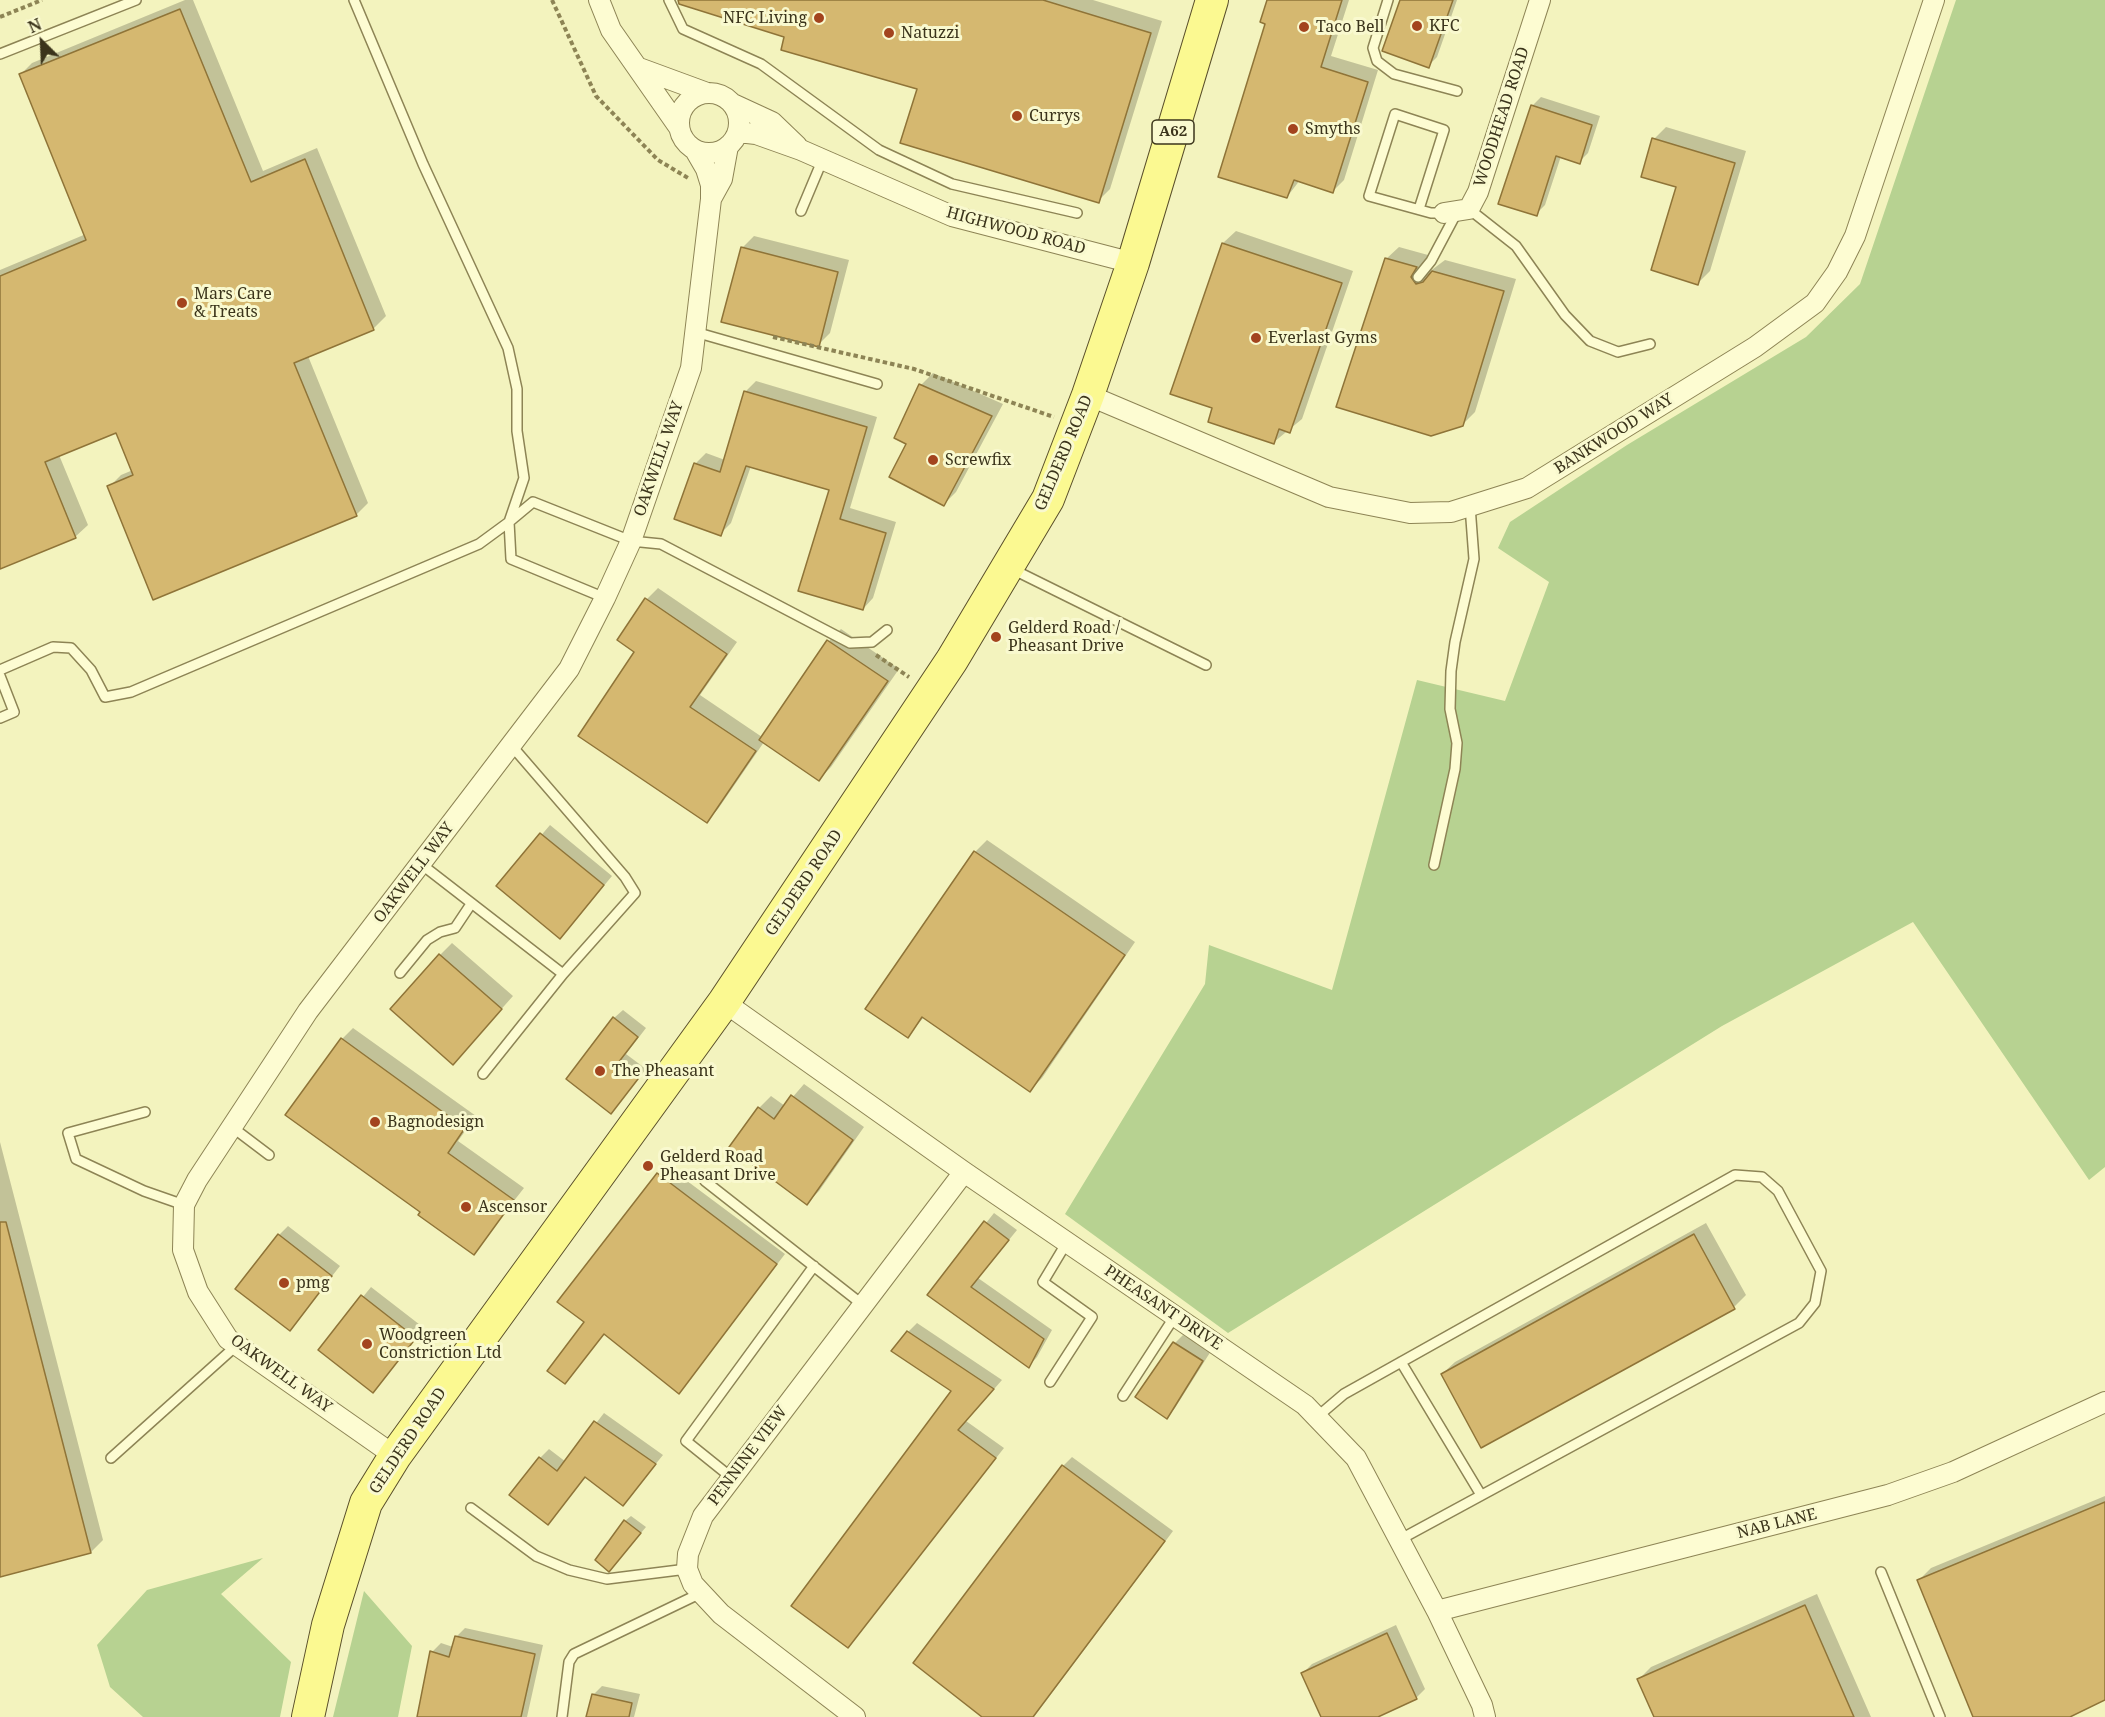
<!DOCTYPE html>
<html>
<head>
<meta charset="utf-8">
<style>
  body { margin:0 }
  #map { position:relative; width:2105px; height:1717px; overflow:hidden; background:#f3f3be; font-family:"Noto Serif",serif }
  canvas { display:block }
  .north { position:absolute; left:12px; top:12px; width:60px; height:60px; -webkit-text-stroke:4px #f9f9cf; paint-order:stroke; rotate:336deg; font-size:16px; font-weight:700; line-height:24px; text-align:center; color:#3b341b }
  .north::after { content:''; display:block; margin:auto; width:21px; height:27px; background:#3b341b; clip-path:polygon(50% 0,100% 100%,50% 72%,0 100%) }
</style>
</head>
<body>
<div id="map">
<canvas width="2105" height="1717"></canvas>
<div class="north">N</div>
</div>
<script>
const c = document.querySelector('canvas').getContext('2d');
c.lineJoin = 'round';
function fill(path, color) { c.fillStyle = color; c.fill(path, 'evenodd'); }
const poly = rows => new Path2D(rows.map(r => 'M' + r).join(''));
function stroke(path, color, width, dash) { c.strokeStyle = color; c.lineWidth = width; c.lineCap = dash ? 'butt' : 'round'; c.setLineDash(dash || []); c.stroke(path); }
function write(font, color, halo, rows, align = 'center') {
  c.font = font + ' "Noto Serif",serif'; c.lineWidth = 6; c.setLineDash([]); c.textBaseline = 'middle'; c.strokeStyle = halo; c.fillStyle = color; for (const [text, x, y, turn = 0] of rows) {
    c.save(); c.translate(x, y); c.rotate((+turn || 0) * Math.PI / 180); c.textAlign = isNaN(turn) ? turn : align; if (halo) c.strokeText(text, 0, 0); c.fillText(text, 0, 0); c.restore();
  }
}
fill(poly([
  [1956,0,2105,0,2105,1167,2089,1180,1913,922,1722,1026,1228,1333,1065,1214,1205,984,1209,945,1332,990,1417,680,1505,701,1549,582,1498,548,1510,522,1627,445,1806,337,1860,284],
  [263,1558,221,1594,291,1662,280,1717,143,1717,110,1687,97,1645,147,1590],
  [364,1591,412,1646,398,1717,333,1717]
]), '#b7d291');
fill(poly([
  [185,0,193,0,263,171,317,148,386,316,374,328,308,356,368,503,356,515,109,487,121,475,133,470,117,431,59,455,88,525,75,537,0,568,0,270,86,234,20,75,32,63],
  [690,0,1093,0,1162,21,1110,189,1098,201,918,88],
  [1269,0,1349,0,1331,56,1378,70,1344,180,1333,191,1300,180,1287,197,1267,23],
  [1401,0,1457,0,1437,57,1428,66],
  [1541,97,1600,116,1588,153,1579,162,1561,156,1545,205,1536,214,1532,106],
  [1666,127,1746,151,1710,271,1698,283,1678,186,1654,139],
  [1236,231,1353,271,1302,419,1274,442,1214,407,1172,393,1223,243],
  [754,236,849,260,830,333,818,345,742,248],
  [1399,247,1428,255,1423,264,1429,272,1445,260,1516,279,1475,412,1462,425,1386,259],
  [933,373,1003,404,956,492,944,504,908,443,921,385],
  [756,381,877,417,850,508,896,522,873,598,863,609,830,489,751,466,731,523,720,534,695,464,706,453,725,460,745,392],
  [658,588,737,642,700,695,762,737,829,641,841,629,899,669,831,767,819,779,764,742,718,809,707,821,636,652,647,599],
  [550,825,612,876,569,928,498,886],
  [987,840,1135,942,1042,1078,1030,1090,924,1017,908,1036,975,852],
  [452,943,513,996,465,1050,440,955],
  [623,1010,646,1028,626,1054,646,1069,611,1112,614,1018],
  [353,1028,476,1116,458,1141,524,1188,473,1253,423,1212,342,1039],
  [804,1084,864,1127,819,1191,807,1203,732,1147,759,1108,771,1096,785,1106],
  [0,1142,103,1540,91,1552,0,1576],
  [667,1166,785,1254,679,1392,605,1333,565,1383,658,1174],
  [994,1213,1017,1230,978,1278,1052,1330,1037,1357,1029,1366,929,1295],
  [1706,1223,1746,1295,1734,1307,1442,1374,1455,1362],
  [288,1226,340,1266,290,1329,279,1235],
  [371,1287,424,1328,373,1391,320,1350],
  [917,1323,1002,1380,966,1421,1004,1448,848,1646,953,1391,908,1332],
  [1183,1335,1211,1351,1175,1408,1167,1417,1175,1343],
  [604,1413,663,1455,623,1504,586,1476,548,1523,540,1458,549,1449,566,1462],
  [1072,1457,1173,1531,1034,1717,984,1717,1063,1466],
  [2105,1496,2105,1699,2067,1717,1974,1717,1919,1580,1931,1568],
  [631,1516,646,1527,610,1570,625,1521],
  [1817,1594,1871,1717,1656,1717,1639,1679,1651,1667],
  [1396,1625,1425,1689,1416,1698,1375,1717,1323,1717,1303,1673,1312,1664],
  [465,1628,543,1645,527,1717,418,1717,432,1652,441,1643,453,1647,456,1637],
  [602,1686,640,1694,634,1717,588,1717,593,1695]
]), '#0003');
const building = poly([
  [678,0,1043,0,1151,33,1099,203,900,143,917,89,781,50,784,37,679,4,678,0],
  [1267,0,1342,0,1321,67,1368,82,1333,193,1294,180,1287,198,1218,177,1265,24,1260,22,1267,0],
  [1400,0,1453,0,1429,68,1382,51,1400,0],
  [180,9,251,182,305,159,374,330,294,363,357,516,153,600,107,486,133,475,116,433,45,462,76,538,0,569,0,276,86,240,19,74,180,9],
  [1531,105,1592,125,1580,164,1556,156,1537,216,1498,204,1531,105],
  [1652,138,1735,163,1698,285,1651,270,1676,187,1641,177,1652,138],
  [1222,243,1342,283,1290,433,1279,429,1274,444,1208,422,1212,408,1170,394,1222,243],
  [741,247,838,272,819,347,721,322,741,247],
  [1385,258,1417,267,1411,277,1416,284,1423,282,1432,271,1504,291,1463,426,1431,436,1336,407,1385,258],
  [919,384,992,416,944,506,889,477,906,444,894,438,919,384],
  [744,391,867,427,840,519,886,533,863,610,798,591,829,490,746,466,721,536,674,519,694,463,720,472,744,391],
  [645,598,727,654,690,707,756,751,707,823,578,736,634,652,617,640,645,598],
  [827,640,888,681,819,781,759,740,827,640],
  [540,833,604,885,560,939,496,886,540,833],
  [974,851,1125,955,1030,1092,922,1017,908,1038,865,1009,974,851],
  [439,954,502,1009,453,1065,390,1009,439,954],
  [613,1017,638,1037,618,1063,638,1079,611,1114,566,1079,613,1017],
  [341,1038,465,1128,448,1153,514,1200,474,1255,418,1215,420,1212,285,1115,341,1038],
  [791,1095,853,1140,807,1205,729,1147,758,1107,774,1119,791,1095],
  [657,1173,777,1264,679,1394,604,1334,565,1384,547,1371,584,1322,557,1302,657,1173],
  [984,1221,1009,1240,971,1287,1044,1339,1029,1368,927,1295,984,1221],
  [0,1222,6,1222,91,1553,0,1577,0,1222],
  [278,1234,332,1276,290,1331,235,1289,278,1234],
  [1694,1234,1735,1309,1481,1448,1441,1374,1694,1234],
  [361,1295,416,1338,373,1393,318,1350,361,1295],
  [907,1331,994,1389,958,1430,996,1458,848,1648,791,1606,951,1391,891,1351,907,1331],
  [1173,1342,1203,1361,1167,1419,1135,1397,1173,1342],
  [594,1421,656,1464,623,1506,585,1477,548,1525,509,1495,539,1457,557,1471,594,1421],
  [1062,1465,1165,1541,1033,1717,982,1717,913,1663,1062,1465],
  [2105,1502,2105,1700,2070,1717,1973,1717,1917,1580,2105,1502],
  [624,1520,641,1533,609,1572,595,1560,624,1520],
  [1805,1605,1854,1717,1654,1717,1637,1679,1805,1605],
  [1387,1633,1417,1699,1378,1717,1321,1717,1301,1673,1387,1633],
  [455,1636,535,1654,521,1717,417,1717,430,1651,449,1657,455,1636],
  [592,1694,632,1703,629,1717,586,1717,592,1694]
]);
fill(building, '#d5b870');
stroke(building, '#8f7438', 1.5);
const lane = poly([
  [669,0,683,29,761,64,879,150,952,184,1077,213],
  [1388,0,1373,48,1377,61,1394,74,1457,91],
  [0,54,136,0],
  [1419,209,1444,130,1395,114,1369,196,1431,213,1444,213],
  [1469,209,1516,246,1565,315,1590,341,1618,352,1650,344],
  [801,211,822,161],
  [1418,277,1431,261,1457,212],
  [695,332,877,384],
  [1012,569,1206,665],
  [605,598,511,559,509,522,533,502,631,541,661,544,850,643,872,642,887,630],
  [0,670,53,647,71,648,91,670,105,697,131,692,479,544,509,522,524,478,517,431,517,389,508,348,423,164,354,0],
  [0,676,14,712,0,718],
  [421,864,563,974],
  [1434,865,1455,769,1457,743,1450,709,1451,671,1455,642,1474,559,1470,506],
  [400,973,427,940,440,932,455,928,471,904],
  [483,1074,563,974,635,893,625,877,511,745],
  [145,1112,68,1133,76,1159,144,1191,184,1205],
  [232,1127,269,1155],
  [705,1181,863,1305],
  [1401,1362,1481,1495],
  [1050,1382,1092,1317,1043,1282,1067,1242],
  [1123,1396,1175,1316],
  [1317,1417,1344,1394,1735,1175,1762,1177,1778,1191,1821,1271,1815,1303,1799,1323,1399,1540],
  [111,1458,237,1345],
  [732,1478,686,1441,814,1266],
  [471,1508,536,1556,569,1570,607,1579,687,1569],
  [1881,1572,1940,1717],
  [562,1717,569,1662,574,1654,701,1593]
]);
const street = poly([
  [599,0,611,30,678,126],
  [639,68,707,93],
  '679 123a30 30 0 1 1 60 0a30 30 0 1 1-60 0Z',
  [733,104,772,122,797,146],
  [738,132,756,134,801,150,952,216,1133,263],
  [711,199,722,179,728,146],
  [1444,213,1469,209,1478,192,1540,0],
  [1088,395,1329,497,1410,513,1451,512,1527,488,1755,347,1815,303,1837,272,1855,236,1934,0],
  [724,1002,964,1172,1305,1405,1356,1458,1437,1611,1482,1705,1485,1717],
  [395,1456,228,1339,198,1292,183,1250,184,1205,197,1180,308,1011,569,669,605,598,631,541,691,368,711,199,711,185,706,169,695,150],
  [1437,1611,1888,1495,1953,1472,2105,1402],
  [855,1717,721,1614,693,1584,687,1569,688,1554,703,1516,964,1172]
]);
const primary = poly([
  [308,1717,328,1625,366,1503,395,1456,724,1002,952,660,1048,499,1088,395,1133,263,1212,0]
]);
stroke(lane, '#8d8455', 12);
stroke(street, '#8d8455', 22);
stroke(primary, '#5a4f2a', 34);
stroke(poly([
  [552,0,596,96,658,160,688,178],
  [0,17,42,0],
  [773,337,914,369,1054,417],
  [876,655,909,677]
]), '#8d8455', 4, [4.5, 3]);
stroke(lane, '#fdfcd2', 9);
stroke(street, '#fdfcd2', 20);
stroke(primary, '#fbf991', 32);
for (const [x, y, r, color] of [
  [819,18,6,"#a3441e"],
  [1417,26,6,"#a3441e"],
  [1304,27,6,"#a3441e"],
  [889,33,6,"#a3441e"],
  [1017,116,6,"#a3441e"],
  [1293,129,6,"#a3441e"],
  [182,303,6,"#a3441e"],
  [1256,338,6,"#a3441e"],
  [933,460,6,"#a3441e"],
  [996,637,6,"#a3441e"],
  [600,1071,6,"#a3441e"],
  [375,1122,6,"#a3441e"],
  [648,1166,6,"#a3441e"],
  [466,1207,6,"#a3441e"],
  [284,1283,6,"#a3441e"],
  [367,1344,6,"#a3441e"]
]) { const dot = new Path2D(); dot.arc(x, y, r, 0, 2 * Math.PI); c.fillStyle = color; c.fill(dot); stroke(dot, '#f9f9cf', 2); }
for (const [x, y, w] of [
  [1173,132,42]
]) { const box = new Path2D(); box.roundRect(x - w / 2, y - 12, w, 24, 4.5); c.fillStyle = '#f9f9cf'; c.fill(box); stroke(box, '#3b341b', 1.5); }
write('bold 15px', '#3b341b', null, [
  ["A62",1173,132]
]);
write('16px', '#3b341b', '#f9f9cf', [
  ["NFC Living",807,18,"right"],
  ["KFC",1429,26],
  ["Taco Bell",1316,27],
  ["Natuzzi",901,33],
  ["Currys",1029,116],
  ["Smyths",1305,129],
  ["Mars Care",194,294],
  ["& Treats",194,312],
  ["Everlast Gyms",1268,338],
  ["Screwfix",945,460],
  ["Gelderd Road /",1008,628],
  ["Pheasant Drive",1008,646],
  ["The Pheasant",612,1071],
  ["Bagnodesign",387,1122],
  ["Gelderd Road",660,1157],
  ["Pheasant Drive",660,1175],
  ["Ascensor",478,1207],
  ["pmg",296,1283],
  ["Woodgreen",379,1335],
  ["Constriction Ltd",379,1353]
], 'left');
write('16px', '#3b341b', '#f9f9cf', [
  ["WOODHEAD ROAD",1502,117,-72],
  ["HIGHWOOD ROAD",1016,231,15],
  ["BANKWOOD WAY",1614,434,-32],
  ["GELDERD ROAD",1064,453,-67],
  ["OAKWELL WAY",659,459,-71],
  ["OAKWELL WAY",414,873,-53],
  ["GELDERD ROAD",804,883,-56],
  ["PHEASANT DRIVE",1163,1308,34],
  ["OAKWELL WAY",281,1374,36],
  ["GELDERD ROAD",408,1441,-56],
  ["PENNINE VIEW",748,1456,-53],
  ["NAB LANE",1777,1524,-14]
]);
</script>
</body>
</html>
